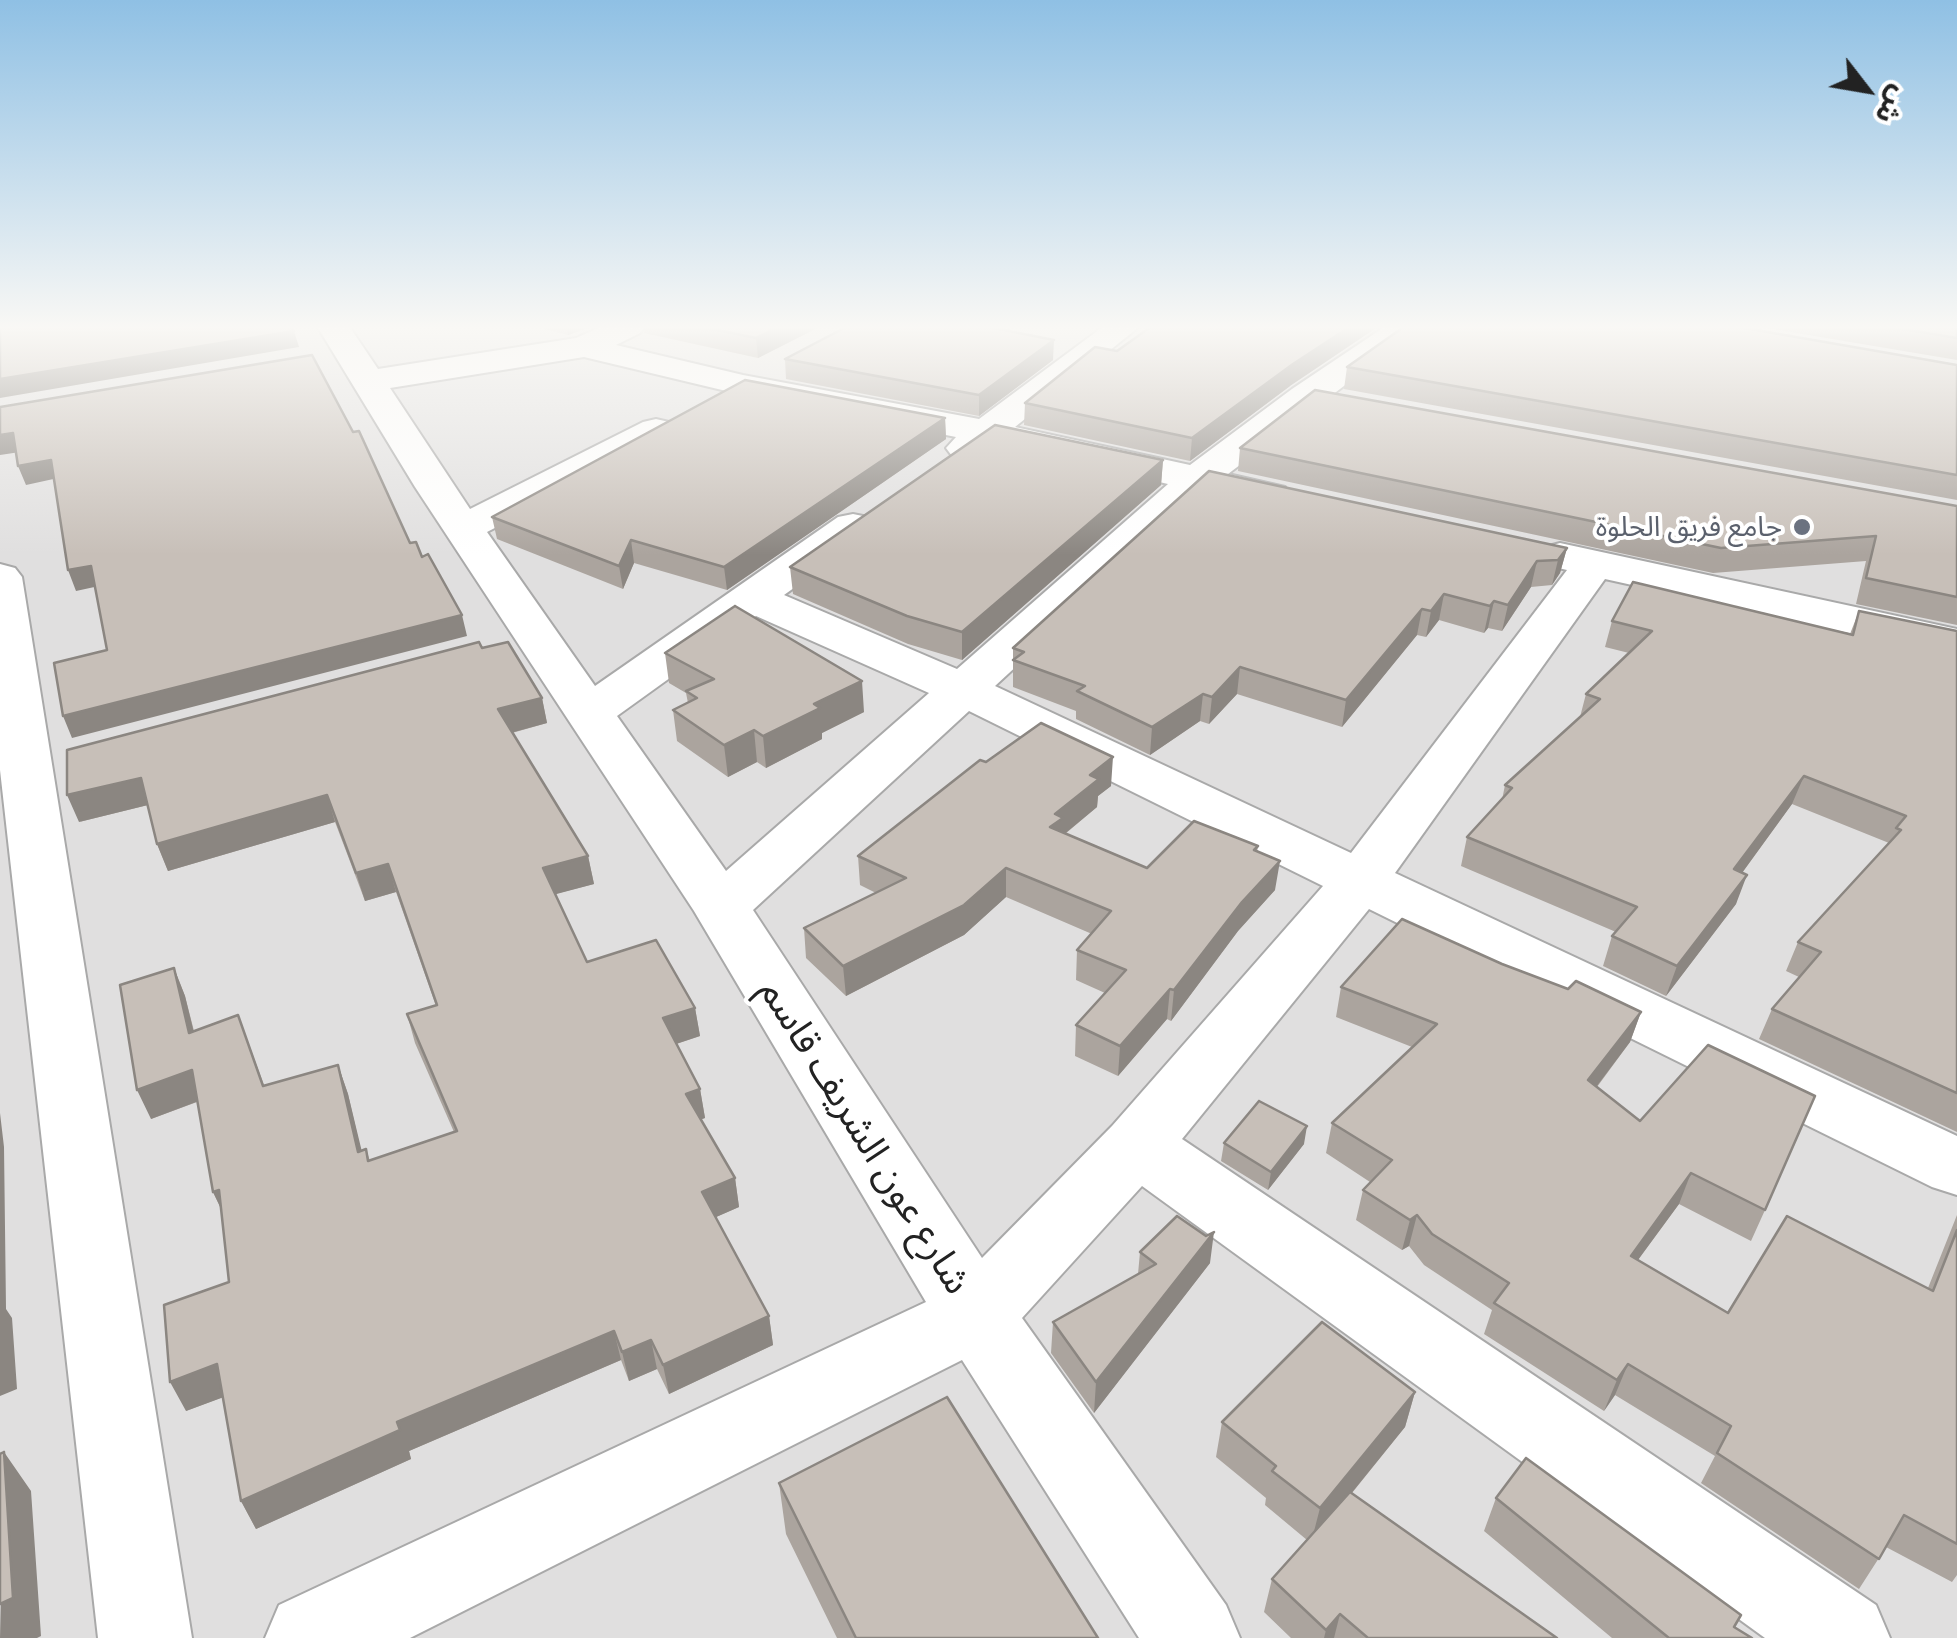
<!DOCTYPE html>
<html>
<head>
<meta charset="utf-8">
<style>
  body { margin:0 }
  #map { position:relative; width:1957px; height:1638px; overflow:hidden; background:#f2efe9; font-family:"Public Sans","Noto Sans Arabic",sans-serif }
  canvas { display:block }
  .north { position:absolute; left:1817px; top:40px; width:100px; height:100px; -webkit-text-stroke:8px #fff; paint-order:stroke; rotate:121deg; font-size:28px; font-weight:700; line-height:40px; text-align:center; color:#222 }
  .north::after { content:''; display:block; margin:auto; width:35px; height:45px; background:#222; clip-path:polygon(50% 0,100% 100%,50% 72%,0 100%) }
</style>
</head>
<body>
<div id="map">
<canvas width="1957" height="1638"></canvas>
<div class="north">ش</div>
</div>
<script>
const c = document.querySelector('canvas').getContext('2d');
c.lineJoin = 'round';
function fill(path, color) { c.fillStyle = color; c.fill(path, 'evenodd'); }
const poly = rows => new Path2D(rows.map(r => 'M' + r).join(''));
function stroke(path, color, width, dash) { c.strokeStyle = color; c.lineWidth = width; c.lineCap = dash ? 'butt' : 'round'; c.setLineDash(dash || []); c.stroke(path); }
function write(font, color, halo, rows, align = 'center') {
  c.font = font + ' "Public Sans","Noto Sans Arabic",sans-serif'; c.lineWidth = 8; c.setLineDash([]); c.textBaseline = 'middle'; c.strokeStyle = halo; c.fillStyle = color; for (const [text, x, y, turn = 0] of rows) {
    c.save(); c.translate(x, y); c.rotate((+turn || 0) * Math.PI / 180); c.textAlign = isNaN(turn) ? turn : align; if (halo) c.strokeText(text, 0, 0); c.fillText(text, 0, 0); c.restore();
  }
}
fill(poly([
  [0,326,1957,326,1957,1638,0,1638]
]), '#e0dfdf');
const street = poly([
  [317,326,349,326,378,369,576,338,603,326,645,326,640,333,616,345,743,375,979,419,1104,326,1140,326,1015,427,1190,465,1292,389,1386,326,1423,326,1228,474,1285,487,1291,495,1285,503,1271,507,1205,492,995,686,1351,853,1567,570,1545,565,1539,556,1545,547,1560,543,1957,629,1957,657,1605,579,1395,873,1957,1136,1957,1195,1932,1187,1369,909,1182,1139,1876,1605,1890,1638,1765,1638,1142,1186,1022,1318,1226,1605,1240,1638,1139,1638,962,1360,410,1638,265,1638,279,1605,926,1302,694,911,415,487,317,326],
  [584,357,743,395,956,437,946,448,952,456,965,459,978,456,993,444,1168,484,957,669,784,595,868,535,874,526,868,517,853,514,838,517,595,686,487,532,669,438,674,430,669,422,656,419,643,422,470,509,390,388,584,357],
  [756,616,929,693,726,871,617,716,756,616],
  [969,711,1323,886,1112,1126,982,1258,753,910,969,711],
  [0,564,15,568,22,577,192,1638,98,1638,0,770,0,564]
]);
stroke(street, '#a9a9a9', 4);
fill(street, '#fff');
fill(poly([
  [533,326,593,326,568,335],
  [643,326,821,326,758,358,644,333],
  [1755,326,1957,326,1957,360],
  [785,359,1053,360,979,416,786,379],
  [1957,365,1957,500,1344,389,1347,367],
  [1290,386,1190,461,1024,425,1025,403],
  [945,418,946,439,727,590,634,563,623,589,497,539,492,517],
  [1240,448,1957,506,1957,625,1856,604,1866,561,1713,573,1238,471],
  [1163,460,1161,485,962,660,908,644,793,594,790,567],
  [1567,548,1560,573,1552,585,1531,587,1502,631,1488,628,1484,633,1439,620,1426,637,1417,635,1342,727,1237,694,1209,724,1200,721,1150,755,1076,719,1076,711,1013,687,1013,648],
  [1859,611,1957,631,1957,1132,1759,1039,1772,1009,1799,977,1786,971,1798,942,1889,843,1792,804,1742,873,1736,904,1666,996,1603,966,1612,936,1616,932,1461,866,1467,837,1502,800,1505,785,1580,717,1586,694,1629,653,1605,647,1612,621,1850,634],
  [482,648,542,698,547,723,512,733,588,856,594,884,555,894,587,962,695,1008,700,1036,676,1044,700,1089,705,1118,701,1119,735,1178,739,1207,716,1217,769,1316,773,1345,669,1394,657,1369,629,1381,621,1360,409,1451,411,1459,256,1529,241,1501,223,1397,186,1411,229,1282,221,1209,213,1192,197,1102,151,1119,174,968,185,996,194,1031,238,1015,264,1085,338,1065,348,1094,361,1151,366,1149,370,1161,454,1132,415,1043,407,1014,436,1006,396,892,365,901,335,822,168,871,157,844,148,805,79,822],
  [665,653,864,712,822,733,822,739,766,768,757,762,728,777,677,741,673,710,688,703,686,693,669,683],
  [986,762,1111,786,1098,796,1097,807,1065,834,1147,868,1258,846,1257,852,1275,890,1238,931,1171,1021,1167,1019,1118,1076,1075,1056,1076,1025,1105,993,1076,980,1077,950,1092,934,1006,897,964,935,846,996,806,958,804,928,876,893,860,885,858,856],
  [1502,964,1568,989,1641,1012,1630,1042,1597,1087,1640,1121,1765,1210,1751,1241,1679,1204,1638,1260,1728,1313,1928,1288,1957,1215,1957,1575,1952,1582,1886,1547,1859,1589,1701,1483,1715,1456,1615,1395,1604,1411,1484,1334,1492,1310,1424,1265,1409,1246,1402,1250,1356,1220,1363,1190,1370,1182,1326,1153,1332,1123,1412,1047,1336,1017,1341,987],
  [1224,1143,1304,1144,1268,1190,1221,1161],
  [1140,1252,1210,1263,1094,1413,1051,1353,1053,1322,1138,1274],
  [1415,1392,1405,1427,1352,1493,1557,1638,1291,1638,1264,1612,1272,1579,1307,1540,1265,1505,1266,1498,1216,1457,1222,1422],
  [779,1483,1098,1638,837,1638,786,1534],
  [1496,1498,1734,1627,1752,1638,1612,1638,1484,1531]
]), '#aba49e');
fill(poly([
  [567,326,593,326,568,335],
  [781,326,821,326,758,358,756,338],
  [1351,326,1379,326,1290,386,1190,461,1192,438,1293,364],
  [294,331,299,347,0,398,0,379],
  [1054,340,1053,360,979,416,979,395],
  [945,418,946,439,727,590,724,567],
  [13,433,20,452,0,455,0,435],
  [51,460,58,478,26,485,18,466],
  [1163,460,1161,485,962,660,962,632],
  [631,540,634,563,623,589,619,566],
  [1567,548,1560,573,1552,585,1558,560],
  [1537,561,1531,587,1502,631,1508,605],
  [91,566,99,586,76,591,68,570],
  [1444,594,1439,620,1426,637,1431,611],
  [1494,601,1488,628,1484,633,1490,606],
  [1422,609,1417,635,1342,727,1346,700],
  [462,615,467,636,72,738,63,716],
  [1240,667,1237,694,1209,724,1212,697],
  [862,681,864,712,822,733,822,739,766,768,763,736,814,704],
  [1203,694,1200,721,1150,755,1152,727],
  [542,698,547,723,503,735,498,709],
  [754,730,757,762,728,777,724,745],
  [1113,757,1111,786,1098,796,1097,807,1062,836,1050,827,1055,814,1090,775],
  [1804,776,1792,804,1723,899,1734,869],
  [141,778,152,804,79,822,67,795],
  [327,795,335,822,168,871,157,844],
  [588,856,594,884,549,896,543,868],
  [1280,861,1275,890,1238,931,1171,1021,1174,990,1242,902],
  [388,864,396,892,365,901,356,873],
  [1006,868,1006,897,964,935,846,996,843,966],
  [1747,875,1736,904,1666,996,1677,966],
  [174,968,185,996,201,1062,189,1033],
  [1170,989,1167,1019,1118,1076,1120,1046],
  [695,1008,700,1036,667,1047,663,1018],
  [1641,1012,1630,1042,1578,1111,1588,1080],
  [338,1065,348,1094,369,1181,358,1152],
  [192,1070,204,1099,151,1119,137,1090],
  [700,1089,705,1118,691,1123,686,1094],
  [0,1113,4,1147,6,1309,12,1318,17,1389,0,1396],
  [1307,1126,1304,1144,1268,1190,1271,1172],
  [1691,1173,1679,1204,1618,1287,1631,1256],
  [735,1178,739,1207,707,1221,702,1192],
  [219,1190,227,1221,213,1192],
  [1417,1215,1409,1246,1402,1250,1410,1220],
  [1214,1232,1210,1263,1094,1413,1096,1382],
  [769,1316,773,1345,669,1394,663,1365],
  [614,1331,621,1360,409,1451,411,1459,256,1529,241,1501,397,1422],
  [651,1340,657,1369,629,1381,622,1352],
  [217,1364,232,1394,186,1411,170,1382],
  [1628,1364,1615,1395,1604,1411,1617,1380],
  [1415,1392,1405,1427,1311,1543,1320,1508],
  [4,1452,31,1491,41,1636,37,1638,0,1638],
  [1340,1614,1334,1638,1324,1638,1326,1630]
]), '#8b8681');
const building = poly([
  [0,326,291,326,294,331,0,379,0,326],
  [698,326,781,326,756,338,698,326],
  [848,326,984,326,1054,340,979,395,785,359,848,326],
  [1152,326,1351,326,1293,364,1192,438,1025,403,1095,347,1117,351,1152,326],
  [1405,326,1733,326,1957,365,1957,475,1347,367,1405,326],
  [1885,326,1957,326,1957,338,1885,326],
  [312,355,353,432,359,431,410,543,416,542,422,557,428,554,462,615,63,716,54,663,107,650,91,566,68,570,51,460,18,466,13,433,0,435,0,407,312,355],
  [745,380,945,418,724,567,631,540,619,566,492,517,745,380],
  [1315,390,1957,506,1957,597,1866,578,1876,536,1721,548,1240,448,1315,390],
  [995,425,1163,460,962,632,907,616,790,567,995,425],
  [1209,471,1567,548,1558,560,1537,561,1508,605,1494,601,1490,606,1444,594,1431,611,1422,609,1346,700,1240,667,1212,697,1203,694,1152,727,1077,691,1085,686,1013,660,1024,652,1013,648,1209,471],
  [1633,582,1853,635,1859,611,1957,631,1957,1093,1772,1009,1821,952,1798,942,1901,830,1896,828,1906,816,1804,776,1734,869,1747,875,1677,966,1612,936,1637,907,1467,837,1512,788,1505,785,1600,699,1586,694,1652,631,1612,621,1633,582],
  [735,606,862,681,814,704,820,708,763,736,754,730,724,745,673,710,697,698,686,691,714,679,665,653,735,606],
  [479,642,482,648,508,642,542,698,498,709,588,856,543,868,587,962,656,940,695,1008,663,1018,700,1089,686,1094,735,1178,702,1192,769,1316,663,1365,651,1340,622,1352,614,1331,397,1422,400,1430,241,1501,217,1364,170,1382,164,1305,229,1282,219,1190,213,1192,192,1070,137,1090,120,985,174,968,189,1033,238,1015,263,1086,338,1065,358,1152,366,1149,368,1161,457,1131,407,1014,437,1005,388,864,356,873,327,795,157,844,141,778,67,795,67,750,479,642],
  [1041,723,1113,757,1090,775,1099,779,1055,814,1063,818,1050,827,1147,868,1194,821,1258,846,1254,850,1280,861,1242,902,1174,990,1170,989,1120,1046,1076,1025,1126,970,1077,950,1111,911,1006,868,964,905,843,966,804,928,906,878,858,856,980,760,986,762,1041,723],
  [1402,919,1502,964,1568,989,1576,981,1641,1012,1588,1080,1640,1121,1708,1045,1815,1096,1765,1210,1691,1173,1631,1256,1728,1313,1787,1216,1933,1291,1957,1230,1957,1544,1904,1515,1879,1559,1717,1453,1731,1426,1628,1364,1617,1380,1494,1303,1509,1283,1432,1234,1417,1215,1410,1220,1363,1190,1392,1160,1332,1123,1437,1024,1341,987,1402,919],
  [1259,1101,1307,1126,1271,1172,1224,1143,1259,1101],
  [1177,1216,1206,1236,1214,1232,1096,1382,1053,1322,1156,1264,1140,1252,1177,1216],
  [1322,1322,1415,1392,1320,1508,1272,1471,1276,1466,1222,1422,1322,1322],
  [947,1397,1098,1638,856,1638,779,1483,947,1397],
  [4,1452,13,1598,0,1604,0,1454,4,1452],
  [1526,1458,1741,1615,1734,1627,1752,1638,1669,1638,1496,1498,1526,1458],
  [1350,1492,1557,1638,1368,1638,1340,1614,1326,1630,1272,1579,1350,1492]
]);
fill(building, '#c7bfb8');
stroke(building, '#8b8681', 2.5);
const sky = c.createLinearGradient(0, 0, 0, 555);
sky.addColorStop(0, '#8fc0e4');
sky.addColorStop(0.59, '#f9f8f5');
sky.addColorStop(1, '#f9f8f500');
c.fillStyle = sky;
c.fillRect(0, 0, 1957, 555);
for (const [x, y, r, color] of [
  [1802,527,10,"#6b7280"]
]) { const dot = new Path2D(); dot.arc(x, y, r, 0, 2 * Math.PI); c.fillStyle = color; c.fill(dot); stroke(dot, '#fff', 4); }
write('28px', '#5b616d', '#fff', [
  ["جامع فريق الحلوة",1782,527]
], 'right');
write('38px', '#222', '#fff', [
  ["شارع عون الشريف قاسم",865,1137,58]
]);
</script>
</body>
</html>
